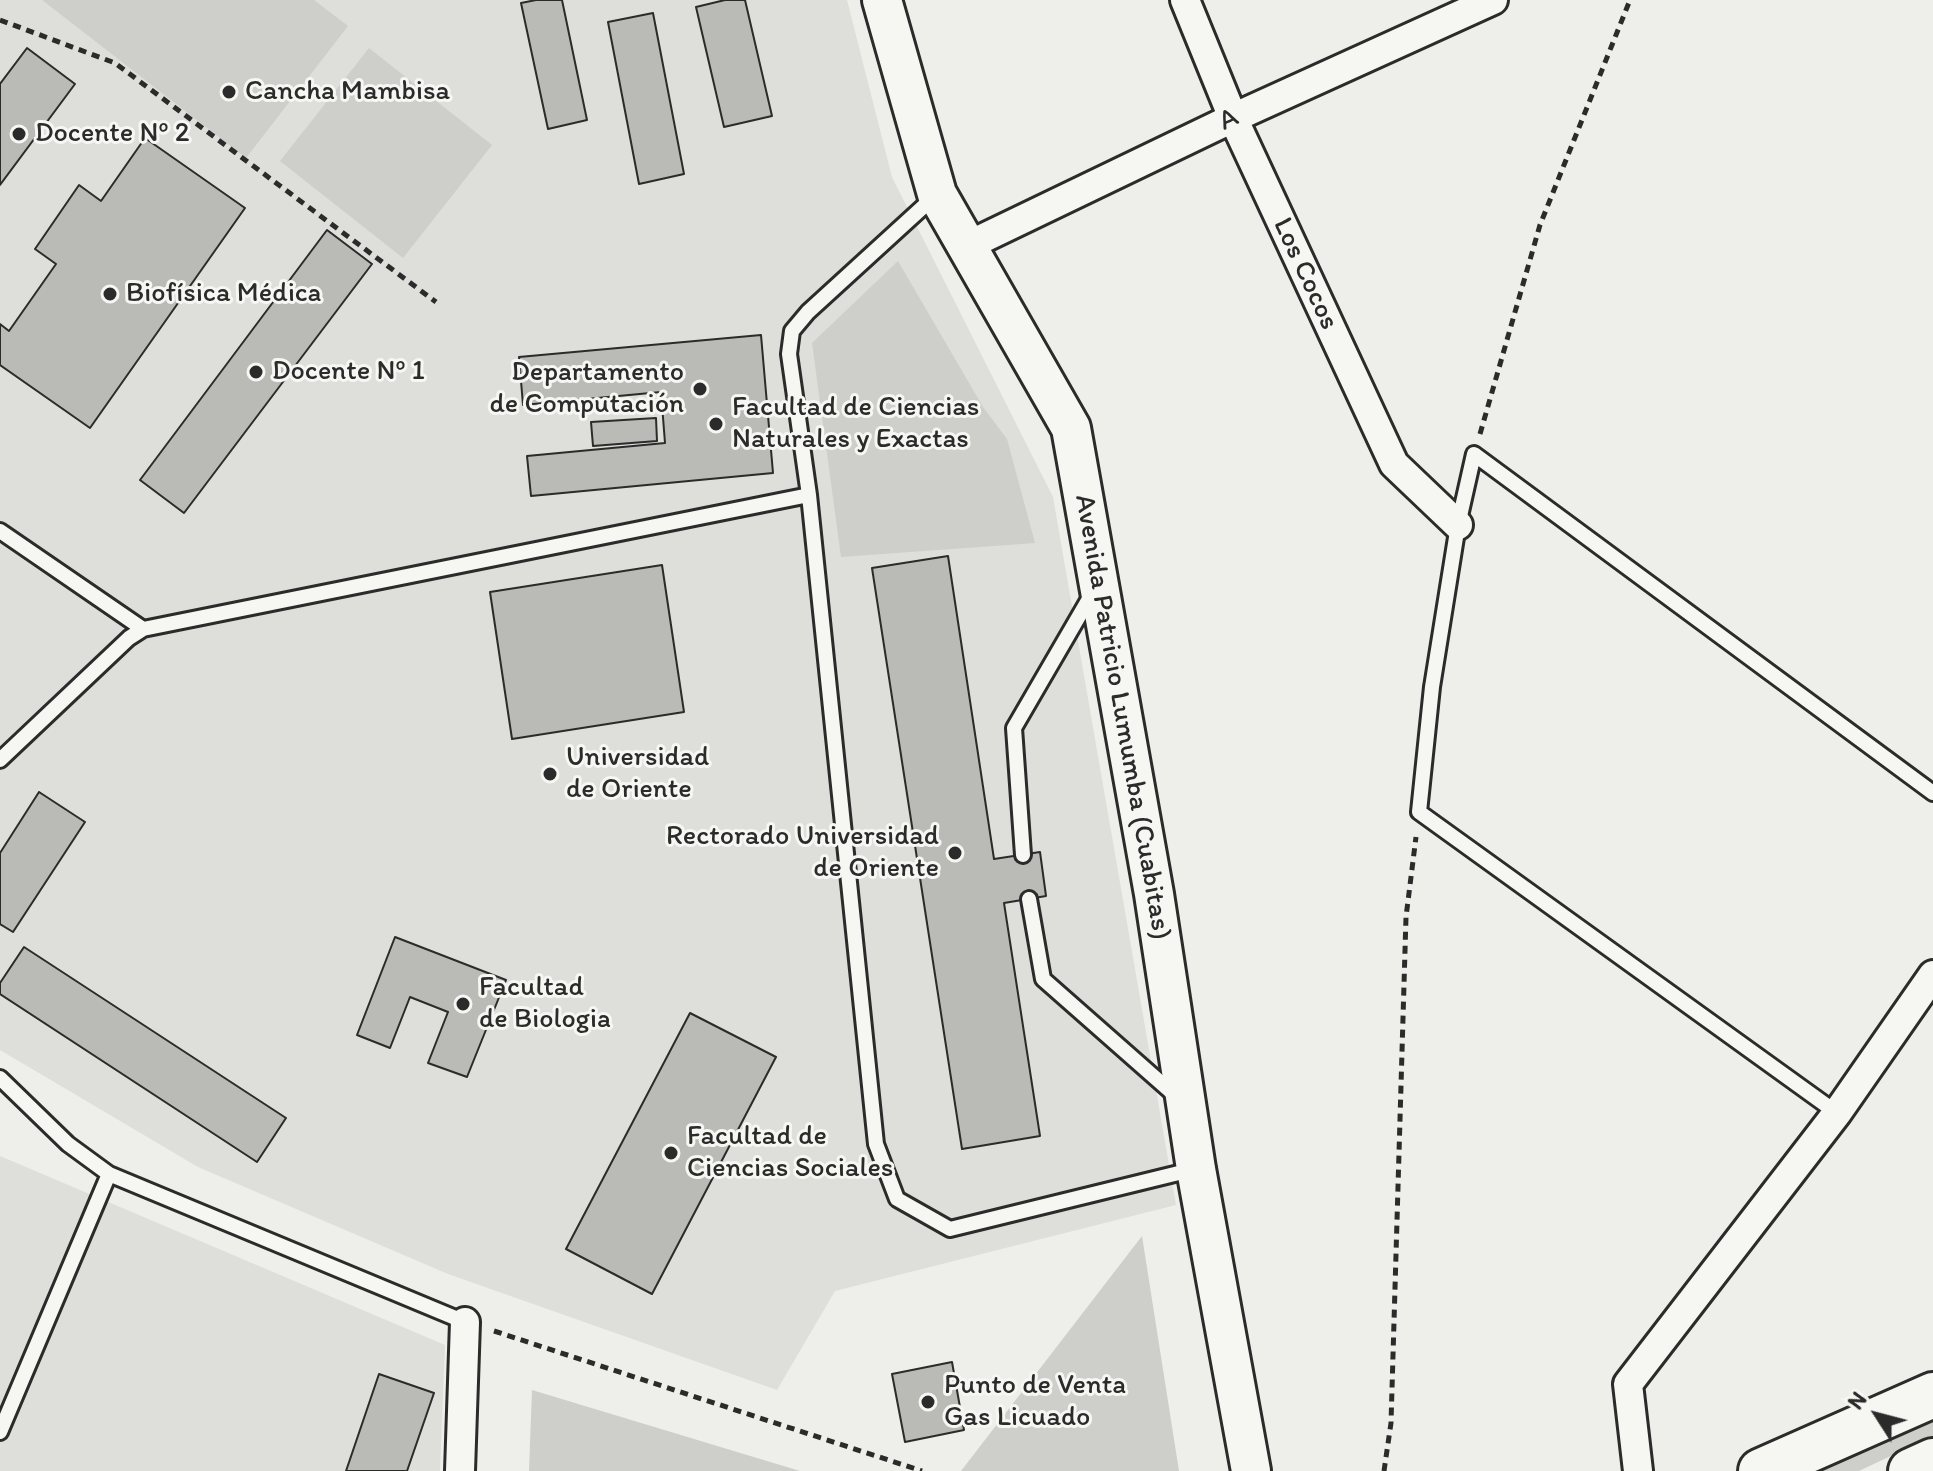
<!DOCTYPE html>
<html>
<head>
<meta charset="utf-8">
<style>
  body { margin:0 }
  #map { position:relative; width:1933px; height:1471px; overflow:hidden; background:#eeeeea; font-family:Itim,sans-serif }
  canvas { display:block }
  .north { position:absolute; left:1837px; top:1375px; width:80px; height:80px; -webkit-text-stroke:6px #f6f6f2; paint-order:stroke; rotate:306deg; font-size:22px; font-weight:700; line-height:32px; text-align:center; color:#2b2b2b }
  .north::after { content:''; display:block; margin:auto; width:28px; height:36px; background:#2b2b2b; clip-path:polygon(50% 0,100% 100%,50% 72%,0 100%) }
</style>
</head>
<body>
<div id="map">
<canvas width="1933" height="1471"></canvas>
<div class="north">N</div>
</div>
<script>
const c = document.querySelector('canvas').getContext('2d');
c.lineJoin = 'round';
function fill(path, color) { c.fillStyle = color; c.fill(path, 'evenodd'); }
const poly = rows => new Path2D(rows.map(r => 'M' + r).join(''));
function stroke(path, color, width, dash) { c.strokeStyle = color; c.lineWidth = width; c.lineCap = dash ? 'butt' : 'round'; c.setLineDash(dash || []); c.stroke(path); }
function write(font, color, halo, rows, align = 'center') {
  c.font = font + ' Itim,sans-serif'; c.lineWidth = 6; c.setLineDash([]); c.textBaseline = 'middle'; c.strokeStyle = halo; c.fillStyle = color; for (const [text, x, y, turn = 0] of rows) {
    c.save(); c.translate(x, y); c.rotate((+turn || 0) * Math.PI / 180); c.textAlign = isNaN(turn) ? turn : align; if (halo) c.strokeText(text, 0, 0); c.fillText(text, 0, 0); c.restore();
  }
}
fill(poly([
  [0,0,847,0,892,177,1053,497,1176,1205,835,1291,777,1390,448,1274,198,1167,0,1050],
  [0,1156,445,1345,440,1471,0,1471]
]), '#dededb');
fill(poly([
  [42,0,314,0,348,26,246,158],
  [369,48,492,145,403,258,280,161],
  [898,261,983,407,1007,439,1035,543,841,557,812,343],
  [1142,1236,1179,1471,961,1471],
  [532,1390,800,1471,529,1471],
  [1933,1418,1933,1436,1859,1471,1814,1471]
]), '#cececa');
const building = poly([
  [536,0,562,0,587,120,548,129,521,3,536,0],
  [725,0,745,0,772,116,724,127,696,7,725,0],
  [653,13,684,174,639,184,608,22,653,13],
  [27,48,75,84,0,185,0,84,27,48],
  [145,138,245,208,90,428,0,365,0,324,9,331,56,264,35,249,79,185,101,201,145,138],
  [327,230,372,264,184,513,140,480,327,230],
  [761,335,773,473,531,496,527,456,665,443,661,392,523,405,519,357,761,335],
  [656,418,657,441,593,446,591,422,656,418],
  [948,556,994,859,1040,852,1046,896,1004,903,1040,1136,962,1149,872,568,948,556],
  [662,565,684,712,512,739,490,592,662,565],
  [39,792,85,822,13,932,0,924,0,853,39,792],
  [395,937,506,980,467,1077,428,1063,448,1012,410,997,390,1048,357,1035,395,937],
  [24,947,286,1118,257,1162,0,994,0,983,24,947],
  [690,1013,776,1057,652,1294,566,1249,690,1013],
  [952,1362,964,1430,905,1442,892,1374,952,1362],
  [379,1374,434,1393,407,1471,346,1471,379,1374]
]);
fill(building, '#babab7');
stroke(building, '#2b2b2b', 2);
const service = poly([
  [935,196,808,312,792,331,789,354,809,495,876,1144,897,1199,950,1229,1195,1169],
  [0,531,143,629],
  [0,760,129,638,143,629,809,495],
  [1023,855,1014,728,1093,592],
  [1029,899,1043,979,1177,1097],
  [0,1078,68,1144,109,1174,465,1322],
  [1837,1113,1419,812,1432,687,1458,525,1474,454,1933,793],
  [0,1432,109,1174]
]);
const minor = poly([
  [1185,0,1233,118,1394,464,1458,525],
  [967,246,1233,118,1493,0],
  [460,1471,465,1322],
  [1638,1471,1628,1384,1837,1113,1933,975]
]);
const secondary = poly([
  [882,0,937,194,1071,428,1154,894,1196,1169,1251,1471]
]);
const primary = poly([
  [1761,1471,1933,1395],
  [1911,1471,1933,1461]
]);
stroke(service, '#2b2b2b', 20);
stroke(minor, '#2b2b2b', 34);
stroke(secondary, '#2b2b2b', 44);
stroke(primary, '#2b2b2b', 50);
stroke(poly([
  [0,20,115,63,436,302],
  [1480,434,1540,225,1630,0],
  [494,1331,922,1471],
  [1384,1471,1391,1423,1406,917,1416,837]
]), '#2b2b2b', 5, [8, 6]);
stroke(service, '#f6f6f2', 14);
stroke(minor, '#f6f6f2', 28);
stroke(secondary, '#f6f6f2', 38);
stroke(primary, '#f6f6f2', 44);
for (const [x, y, r, color] of [
  [229,92,8,"#2b2b2b"],
  [19,134,8,"#2b2b2b"],
  [110,294,8,"#2b2b2b"],
  [256,372,8,"#2b2b2b"],
  [700,389,8,"#2b2b2b"],
  [716,424,8,"#2b2b2b"],
  [550,774,8,"#2b2b2b"],
  [955,853,8,"#2b2b2b"],
  [463,1004,8,"#2b2b2b"],
  [671,1153,8,"#2b2b2b"],
  [928,1402,8,"#2b2b2b"]
]) { const dot = new Path2D(); dot.arc(x, y, r, 0, 2 * Math.PI); c.fillStyle = color; c.fill(dot); stroke(dot, '#f6f6f2', 3); }
write('28px', '#2b2b2b', '#f6f6f2', [
  ["Cancha Mambisa",245,92],
  ["Docente Nº 2",35,134],
  ["Biofísica Médica",126,294],
  ["Docente Nº 1",272,372],
  ["Departamento",684,373,"right"],
  ["de Computación",684,405,"right"],
  ["Facultad de Ciencias",732,408],
  ["Naturales y Exactas",732,440],
  ["Universidad",566,758],
  ["de Oriente",566,790],
  ["Rectorado Universidad",939,837,"right"],
  ["de Oriente",939,869,"right"],
  ["Facultad",479,988],
  ["de Biologia",479,1020],
  ["Facultad de",687,1137],
  ["Ciencias Sociales",687,1169],
  ["Punto de Venta",944,1386],
  ["Gas Licuado",944,1418]
], 'left');
write('28px', '#2b2b2b', '#f6f6f2', [
  ["A",1229,120,-25],
  ["Los Cocos",1305,274,65],
  ["Avenida Patricio Lumumba (Cuabitas)",1122,717,80]
]);
</script>
</body>
</html>
